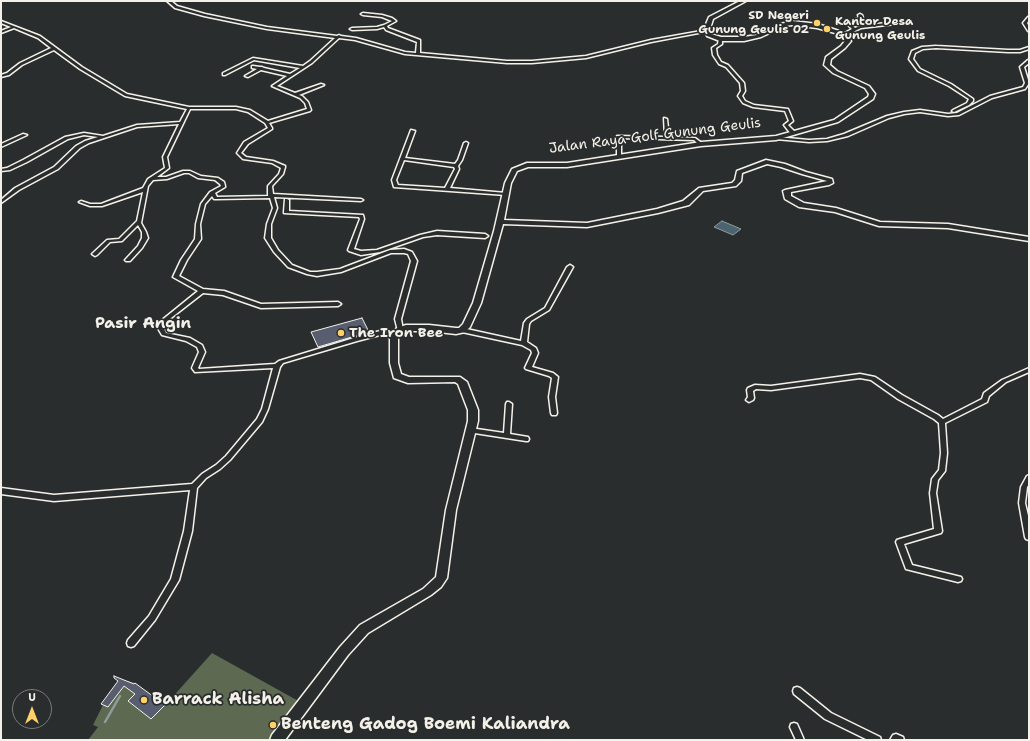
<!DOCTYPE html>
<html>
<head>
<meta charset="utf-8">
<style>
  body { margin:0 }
  #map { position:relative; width:1030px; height:741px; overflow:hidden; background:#2a2d2e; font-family:"Shantell Sans",sans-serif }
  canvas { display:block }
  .frame { position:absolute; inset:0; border:2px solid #f4f1e8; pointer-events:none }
  .north { position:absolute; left:12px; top:689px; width:40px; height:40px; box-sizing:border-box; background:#2a2d2e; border:1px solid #7b7b78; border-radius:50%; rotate:0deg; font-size:11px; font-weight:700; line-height:16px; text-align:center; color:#f4f1e8 }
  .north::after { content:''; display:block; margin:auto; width:14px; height:18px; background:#ffd166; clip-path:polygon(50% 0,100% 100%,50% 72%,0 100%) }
</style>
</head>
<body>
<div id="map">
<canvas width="1030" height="741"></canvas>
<div class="frame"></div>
<div class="north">U</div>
</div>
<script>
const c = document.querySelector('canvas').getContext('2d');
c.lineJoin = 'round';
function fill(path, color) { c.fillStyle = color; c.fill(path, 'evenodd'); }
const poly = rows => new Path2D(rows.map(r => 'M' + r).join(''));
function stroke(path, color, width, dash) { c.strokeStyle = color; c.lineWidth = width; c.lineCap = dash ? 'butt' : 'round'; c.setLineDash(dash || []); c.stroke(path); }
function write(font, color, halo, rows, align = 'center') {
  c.font = font + ' "Shantell Sans",sans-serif'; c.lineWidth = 3.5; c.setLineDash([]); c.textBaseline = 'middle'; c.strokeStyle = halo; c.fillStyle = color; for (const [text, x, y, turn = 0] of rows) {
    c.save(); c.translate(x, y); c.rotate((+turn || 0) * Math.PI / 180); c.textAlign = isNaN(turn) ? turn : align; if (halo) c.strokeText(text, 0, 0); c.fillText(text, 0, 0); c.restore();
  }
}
fill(poly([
  [212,653,302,703,269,740,88,740,98,727,93,725,103,705,127,681,135,683,160,702,163,699,168,702]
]), '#5d6950');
const water = poly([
  [722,221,741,229,733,235,714,227,722,221]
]);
fill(water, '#4c6370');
stroke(water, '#8f9ca0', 1);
stroke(poly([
  [105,722,120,696]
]), '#8f9ca0', 2.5);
const building = poly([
  [362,318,369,332,318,347,311,332,362,318],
  [114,676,134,684,135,683,165,705,151,719,128,701,135,694,124,686,108,707,101,704,118,681,114,678,114,676]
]);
fill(building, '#585e70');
stroke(building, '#f4f1e8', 1);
const street = poly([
  [167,1,171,1,177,6,205,14,267,27,337,36,339,35,341,36,356,38,405,52,416,53,417,42,386,30,384,27,377,29,352,30,350,29,352,28,377,27,384,25,392,21,382,17,363,15,361,14,363,13,382,15,392,18,396,21,387,26,388,28,420,40,420,53,507,61,532,61,586,56,651,40,707,30,709,31,651,42,586,58,532,63,507,63,405,54,355,40,339,38,312,63,277,86,295,93,321,84,324,85,299,95,302,96,308,102,311,110,310,111,269,123,272,128,272,129,248,144,241,153,246,157,273,161,285,166,285,167,283,174,272,186,273,194,361,199,363,200,361,201,274,197,277,208,271,224,271,238,278,250,292,265,310,272,317,272,340,269,390,250,404,249,412,252,417,261,401,319,403,330,402,331,398,331,395,319,411,261,408,254,404,253,391,253,341,272,317,276,307,274,288,267,274,252,265,238,267,224,273,208,270,198,216,199,214,199,212,196,205,204,200,224,201,239,187,260,179,276,203,289,224,291,261,304,338,302,341,304,338,306,261,308,223,295,203,293,162,325,166,333,190,338,202,345,205,352,198,368,199,369,275,364,279,361,354,338,380,331,396,335,397,336,394,338,380,335,357,341,283,363,280,367,268,409,262,422,230,460,220,469,206,478,197,488,192,531,179,580,155,620,134,646,131,647,128,646,127,643,128,640,149,616,171,579,184,531,190,490,54,501,1,494,1,488,54,495,192,484,202,474,216,465,226,456,257,419,262,409,273,368,195,372,192,368,199,352,197,347,186,341,162,335,156,325,198,291,173,277,181,260,195,239,196,224,201,204,210,192,221,186,220,184,215,180,198,178,189,173,184,173,167,179,153,180,148,186,141,223,146,232,148,238,142,248,130,261,126,261,125,260,126,259,138,246,142,238,142,232,138,225,122,241,110,242,97,255,95,256,92,254,107,240,119,239,137,221,143,192,102,206,90,206,79,202,81,201,90,204,101,204,143,188,148,179,165,168,163,157,179,124,137,127,89,143,80,148,58,169,19,190,1,203,1,200,15,188,54,167,76,146,85,141,98,137,84,135,68,139,27,162,10,170,1,171,1,169,7,168,23,160,65,137,84,133,103,136,137,125,180,122,187,109,125,96,80,69,54,50,22,65,9,75,1,77,1,75,7,73,20,63,51,48,38,38,14,28,1,33,1,31,11,27,1,23,1,21,40,36,82,67,127,94,189,107,236,107,250,110,268,121,307,109,305,103,300,98,272,86,287,76,261,70,248,77,245,76,257,69,252,68,252,66,253,66,260,67,262,67,264,68,290,74,300,68,254,60,225,75,223,75,223,73,253,58,303,66,310,61,335,38,267,29,204,16,175,8,167,1],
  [190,109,236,109,248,112,265,123,268,128,244,142,237,153,243,159,272,163,281,168,279,174,268,186,268,196,217,197,215,193,225,187,225,186,224,182,218,178,201,176,190,171,183,171,166,177,157,177,169,168,167,157,190,109],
  [860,14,862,15,863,18,854,23,853,26,855,28,860,26,904,21,906,22,904,23,861,28,845,36,843,36,843,34,852,29,849,26,852,21,859,18,858,15,860,14],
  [1028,17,1029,17,1029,20,1027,23,1029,27,1029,31,1028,31,1023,23,1028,17],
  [719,38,722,39,722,44,716,48,717,55,721,62,728,65,744,83,745,91,742,96,745,101,754,105,788,109,793,121,788,125,795,132,795,134,791,134,784,125,789,121,785,111,753,107,743,103,738,96,741,91,740,83,726,67,719,64,713,55,712,48,718,44,719,38],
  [936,46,1008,50,1020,50,1029,47,1029,49,1020,52,1008,52,936,48,923,49,915,53,913,59,920,69,951,84,973,99,973,101,969,105,954,112,952,111,953,110,967,103,969,99,949,86,918,71,909,59,912,51,922,47,936,46],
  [1028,60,1029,60,1029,63,1024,67,1029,83,1025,89,992,98,959,115,948,116,920,112,904,114,889,118,848,136,827,141,809,142,776,139,774,138,776,137,809,140,827,139,844,134,887,116,904,112,920,110,948,114,957,113,990,96,1023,87,1025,83,1020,67,1028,60],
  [664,118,667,119,669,137,695,138,703,144,699,145,694,140,621,138,621,157,617,157,617,136,665,137,664,118],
  [411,130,415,131,405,158,455,164,458,160,464,143,466,142,468,143,462,160,458,166,459,169,450,188,506,193,508,194,506,195,394,187,392,180,411,130],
  [404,160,454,167,455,169,445,188,398,185,396,180,404,160],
  [23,134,27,135,1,147,1,144,23,134],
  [285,199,287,199,289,200,289,211,363,215,364,219,354,249,361,251,377,250,420,235,437,231,485,234,488,236,485,238,437,235,423,237,380,252,361,255,349,251,348,250,360,219,359,217,284,213,284,212,285,199],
  [570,265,573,267,549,310,531,321,529,324,527,342,536,348,538,353,532,367,553,373,558,377,555,397,557,413,556,415,552,415,551,413,549,397,552,378,549,376,526,369,525,368,532,353,531,350,522,345,462,332,459,330,462,328,521,341,524,323,527,319,545,308,567,267,570,265],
  [1029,368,1029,372,1006,382,989,396,987,402,945,423,947,453,945,471,938,480,936,493,942,531,941,533,904,544,912,565,961,577,962,579,961,581,958,582,906,569,896,542,897,540,900,539,934,529,930,493,932,479,939,470,941,453,939,423,934,419,898,399,871,380,860,378,771,390,756,389,753,391,754,398,753,400,749,402,746,400,748,397,747,390,748,388,755,385,771,386,860,374,875,377,902,395,938,415,943,419,982,399,984,393,1002,380,1029,368],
  [507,402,509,402,512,404,510,434,528,437,529,439,528,441,526,441,468,432,467,430,468,428,470,428,504,433,506,404,507,402],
  [1029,475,1029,484,1027,487,1025,503,1029,520,1029,540,1026,539,1025,537,1019,503,1021,487,1027,476,1029,475],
  [797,687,800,688,831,713,880,737,881,740,868,740,825,719,794,694,793,691,794,688,797,687],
  [794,723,797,724,804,740,796,740,790,727,791,724,794,723],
  [896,734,903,737,904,740,890,740,893,735,896,734]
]);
const secondary = poly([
  [740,1,746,1,713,19,710,29,711,34,721,37,744,37,757,35,781,24,792,21,818,24,839,31,847,35,851,41,845,48,831,59,830,65,837,71,869,86,875,94,873,99,838,122,776,140,701,146,567,167,528,167,517,171,511,183,504,220,587,223,657,209,683,201,699,188,732,183,735,180,737,171,766,160,785,164,806,172,832,179,833,183,829,185,791,192,791,196,804,203,836,208,880,222,948,224,1029,237,1029,241,948,228,879,226,835,212,799,207,785,199,783,191,785,190,827,181,802,174,781,167,767,164,742,173,741,181,736,186,703,191,689,205,658,213,587,227,503,224,481,303,470,327,465,332,456,334,429,331,407,331,398,337,398,363,401,374,409,377,460,377,467,382,478,410,478,421,456,510,447,578,441,587,431,595,368,633,348,655,285,740,270,740,272,735,340,647,360,625,423,589,436,577,446,510,468,421,468,410,458,384,455,382,408,383,394,378,390,363,390,336,397,328,406,325,429,325,456,328,459,328,463,324,473,303,494,231,505,183,512,169,527,163,567,163,701,142,776,136,834,120,868,97,869,94,865,88,833,73,824,65,826,57,841,46,845,41,843,37,835,33,817,28,792,25,785,26,761,37,744,41,720,41,707,36,704,29,709,17,740,1]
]);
stroke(street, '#f4f1e8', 3);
stroke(secondary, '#f4f1e8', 3);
fill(street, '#2a2d2e');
fill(secondary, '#2a2d2e');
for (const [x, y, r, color] of [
  [817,23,4,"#ffd166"],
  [827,29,4,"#ffd166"],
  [341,333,4,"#ffd166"],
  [144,700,4,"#ffd166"],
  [273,725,4,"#ffd166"]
]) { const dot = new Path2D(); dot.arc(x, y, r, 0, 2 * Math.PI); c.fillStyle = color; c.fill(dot); stroke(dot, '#2a2d2e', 1.5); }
write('bold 12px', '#f4f1e8', '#2a2d2e', [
  ["SD Negeri",809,16],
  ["Gunung Geulis 02",809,30],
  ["Kantor Desa",835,22,"left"],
  ["Gunung Geulis",835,36,"left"]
], 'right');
write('14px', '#f4f1e8', '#2a2d2e', [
  ["Jalan Raya Golf Gunung Geulis",655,136,-7]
]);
write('bold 14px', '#f4f1e8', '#2a2d2e', [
  ["The Iron Bee",349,333]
], 'left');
write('bold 16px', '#f4f1e8', '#2a2d2e', [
  ["Pasir Angin",143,324]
]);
write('bold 17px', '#f4f1e8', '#2a2d2e', [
  ["Barrack Alisha",152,700],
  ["Benteng Gadog Boemi Kaliandra",281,725]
], 'left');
</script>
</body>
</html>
